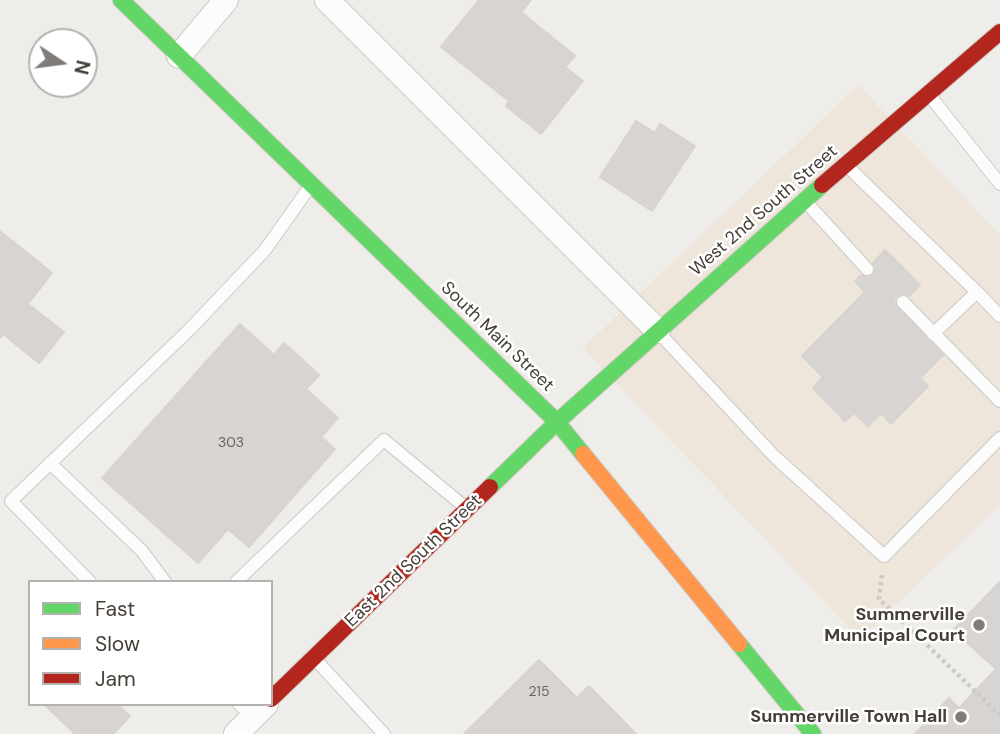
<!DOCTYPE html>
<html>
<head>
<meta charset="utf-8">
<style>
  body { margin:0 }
  #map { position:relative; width:1000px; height:734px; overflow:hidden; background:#efedea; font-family:"DM Sans",sans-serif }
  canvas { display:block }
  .legend { position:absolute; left:28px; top:580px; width:245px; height:126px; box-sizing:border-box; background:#fff; border:2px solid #b4b2af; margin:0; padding:9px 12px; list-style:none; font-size:21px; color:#443e37 }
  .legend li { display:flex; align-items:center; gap:14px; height:35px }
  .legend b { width:35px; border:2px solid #b4b2af }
  .north { position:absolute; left:28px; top:28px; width:70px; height:70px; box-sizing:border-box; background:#fff; border:2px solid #b4b2af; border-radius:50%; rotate:103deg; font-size:19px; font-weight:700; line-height:28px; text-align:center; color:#443e37 }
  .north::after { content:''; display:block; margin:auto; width:24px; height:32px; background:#807b76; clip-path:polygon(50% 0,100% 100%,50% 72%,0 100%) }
</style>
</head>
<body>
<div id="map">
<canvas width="1000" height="734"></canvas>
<ul class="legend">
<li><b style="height:9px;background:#63d668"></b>Fast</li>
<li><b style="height:9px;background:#ff974d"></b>Slow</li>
<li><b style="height:9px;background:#b3261e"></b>Jam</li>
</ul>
<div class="north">N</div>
</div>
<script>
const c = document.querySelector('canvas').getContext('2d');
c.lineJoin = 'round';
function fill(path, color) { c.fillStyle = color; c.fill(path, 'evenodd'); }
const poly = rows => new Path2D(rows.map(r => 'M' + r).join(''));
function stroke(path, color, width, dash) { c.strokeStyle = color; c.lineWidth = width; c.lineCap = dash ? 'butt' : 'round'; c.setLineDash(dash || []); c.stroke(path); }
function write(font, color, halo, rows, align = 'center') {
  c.font = font + ' "DM Sans",sans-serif'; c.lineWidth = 5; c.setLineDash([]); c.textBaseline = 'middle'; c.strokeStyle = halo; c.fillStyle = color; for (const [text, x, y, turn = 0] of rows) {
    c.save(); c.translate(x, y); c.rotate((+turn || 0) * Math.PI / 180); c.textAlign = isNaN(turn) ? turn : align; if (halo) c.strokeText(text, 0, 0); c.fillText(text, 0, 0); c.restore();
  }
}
fill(poly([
  [858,85,1000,235,1000,505,860,639,583,348]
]), '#eee5db');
const building = poly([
  [479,0,531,0,521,12,575,56,565,67,583,81,541,134,506,106,509,101,441,47,479,0],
  [636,121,655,133,660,124,695,146,652,211,600,177,636,121],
  [0,231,52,273,28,304,64,332,39,363,3,334,0,338,0,231],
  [885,250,920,285,909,296,905,293,897,295,894,300,895,305,943,355,920,378,928,386,891,424,881,413,868,426,854,413,845,421,813,388,823,377,802,356,865,292,855,281,861,275,868,278,873,275,876,268,873,263,885,250],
  [240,324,274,355,284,343,319,375,306,389,338,418,321,437,335,449,249,547,228,529,198,563,102,478,240,324],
  [1000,582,1000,734,915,734,949,698,959,708,996,669,953,630,1000,582],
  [539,660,577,698,589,686,636,734,464,734,539,660],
  [44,704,117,704,130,716,113,734,75,734,44,704]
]);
fill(building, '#d7d4d1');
stroke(building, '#d7d4d0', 2);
const lane = poly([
  [930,96,1000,184],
  [848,167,977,292,1000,316],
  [806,202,867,269],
  [903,302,1000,401],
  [660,334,774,456,884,556,1000,438],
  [933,334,977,292],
  [50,463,142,551,165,582],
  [90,582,11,501,190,329,265,250,309,188],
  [236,582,384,440,466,508],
  [314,658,384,734],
  [239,704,253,717]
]);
const street = poly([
  [327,0,658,331],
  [179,56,226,0],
  [236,734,266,704]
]);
const fast = poly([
  [121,0,557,422,583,454],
  [490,487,557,422,822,185],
  [739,644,813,734]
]);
const slow = poly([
  [583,454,739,644]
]);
const jam = poly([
  [822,185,1000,32],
  [271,699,490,487]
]);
stroke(lane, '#ccc9c6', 14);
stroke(street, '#ccc9c6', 26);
stroke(fast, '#cec9c1', 18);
stroke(slow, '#cec9c1', 18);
stroke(jam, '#cec9c1', 18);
stroke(poly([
  [882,575,879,599,1000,715]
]), '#cdcbc7', 4.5, [3.5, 3.5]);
stroke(lane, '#fdfcfc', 12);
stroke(street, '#fdfcfc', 24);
stroke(fast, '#63d668', 16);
stroke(slow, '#ff974d', 16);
stroke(jam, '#b3261e', 16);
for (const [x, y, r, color] of [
  [979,625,7,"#807b76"],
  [961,717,7,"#807b76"]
]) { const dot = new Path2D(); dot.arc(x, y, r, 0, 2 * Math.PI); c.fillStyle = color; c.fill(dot); stroke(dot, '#fff', 2.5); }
write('14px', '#6a655f', null, [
  ["303",231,443],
  ["215",539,692]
]);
write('18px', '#443e37', '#fff', [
  ["West 2nd South Street",764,211,-41],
  ["South Main Street",497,337,44],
  ["East 2nd South Street",414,561,-44]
]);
write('bold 18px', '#443e37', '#fff', [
  ["Summerville",965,615],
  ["Municipal Court",965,636],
  ["Summerville Town Hall",947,717]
], 'right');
</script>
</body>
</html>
